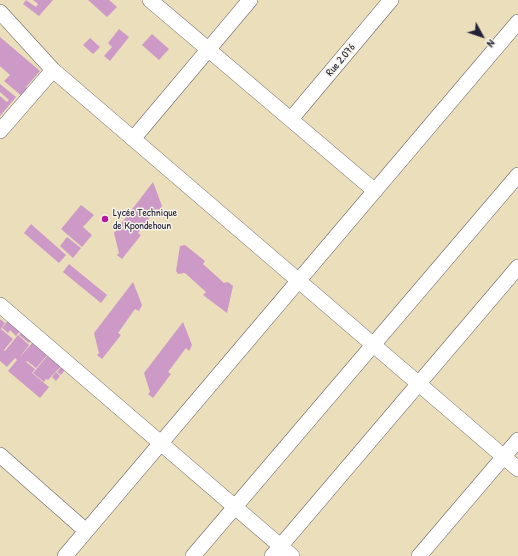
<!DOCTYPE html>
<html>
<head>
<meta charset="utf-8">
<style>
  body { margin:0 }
  #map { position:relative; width:518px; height:556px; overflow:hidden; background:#ebdebb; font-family:"Patrick Hand",sans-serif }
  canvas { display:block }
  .north { position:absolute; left:462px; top:16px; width:40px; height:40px; -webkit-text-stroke:3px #f7f3e8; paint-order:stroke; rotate:130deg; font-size:11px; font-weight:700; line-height:16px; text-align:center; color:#22223b }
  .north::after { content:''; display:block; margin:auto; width:14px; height:18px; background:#22223b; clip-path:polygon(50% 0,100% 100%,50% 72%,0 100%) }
</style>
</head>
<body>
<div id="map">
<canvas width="518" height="556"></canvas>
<div class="north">N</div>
</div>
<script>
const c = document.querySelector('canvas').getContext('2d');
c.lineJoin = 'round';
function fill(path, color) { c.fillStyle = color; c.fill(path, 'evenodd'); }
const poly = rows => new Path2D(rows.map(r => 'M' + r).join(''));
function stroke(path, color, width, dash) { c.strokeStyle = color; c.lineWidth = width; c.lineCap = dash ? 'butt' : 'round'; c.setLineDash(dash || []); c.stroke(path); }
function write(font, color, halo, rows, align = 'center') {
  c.font = font + ' "Patrick Hand",sans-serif'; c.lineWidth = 3; c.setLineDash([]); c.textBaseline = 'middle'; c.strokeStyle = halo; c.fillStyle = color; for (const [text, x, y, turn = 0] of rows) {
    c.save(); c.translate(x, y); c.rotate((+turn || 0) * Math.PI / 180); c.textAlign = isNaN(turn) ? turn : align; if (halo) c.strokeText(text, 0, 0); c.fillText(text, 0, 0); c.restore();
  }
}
fill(poly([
  [26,0,36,7,38,4,33,0,53,0,39,16,23,4],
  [88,0,109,0,117,7,107,17],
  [119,29,129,37,110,61,104,56,112,47,108,43],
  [152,34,169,49,159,60,142,45],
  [0,37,40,71,26,87,29,90,23,97,4,81,10,75,0,66],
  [90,38,100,47,93,54,83,45],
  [0,84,16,97,0,116,0,96,7,102,9,100,0,92],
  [153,182,162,206,159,212,156,209,138,233,141,235,122,259,117,255,119,253,114,233],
  [81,205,94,215,83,227,92,235,82,247,61,229],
  [31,224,66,255,59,263,24,233],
  [67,237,81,248,73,258,60,246],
  [185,245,205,261,203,264,224,283,228,282,233,286,227,313,203,295,206,292,185,273,178,274,176,271,180,246],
  [69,264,107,295,101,303,63,272],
  [133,282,142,305,139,311,135,309,118,333,121,335,102,359,97,355,99,353,94,333],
  [10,318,22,328,16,336,10,330,8,333,2,328],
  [0,319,5,323,0,330],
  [183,322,192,345,189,351,186,348,168,372,171,374,153,398,148,394,150,392,144,373],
  [1,329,13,339,4,350,5,351,18,335,29,345,19,358,33,342,50,352,36,368,27,361,26,362,35,369,32,373,49,387,40,398,8,371,17,360,15,358,7,367,0,361,0,330],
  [24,329,33,338,29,343,19,335],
  [49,354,62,365,48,380,46,379,44,382,33,373],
  [64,363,68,366,61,375,57,372],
  [56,372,60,376,56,381,52,377]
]), '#cd99c7');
const minor = poly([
  [150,0,375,191],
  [0,12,53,70,518,469],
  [291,119,391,0],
  [0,131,53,70],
  [133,139,250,0],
  [0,305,292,556],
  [0,455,85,530],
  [65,556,518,22],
  [193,556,518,175],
  [272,556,518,267],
  [419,556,518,440]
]);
stroke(minor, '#686468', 16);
stroke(minor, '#fff', 15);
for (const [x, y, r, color] of [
  [105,219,4,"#b5179e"]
]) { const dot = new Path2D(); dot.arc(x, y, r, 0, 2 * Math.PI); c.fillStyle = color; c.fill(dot); stroke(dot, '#f7f3e8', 1.5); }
write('11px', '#22223b', '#f7f3e8', [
  ["Rue 2.076",341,60,-50]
]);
write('11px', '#22223b', '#f7f3e8', [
  ["Lycée Technique",113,213],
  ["de Kpondehoun",113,226]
], 'left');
</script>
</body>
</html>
